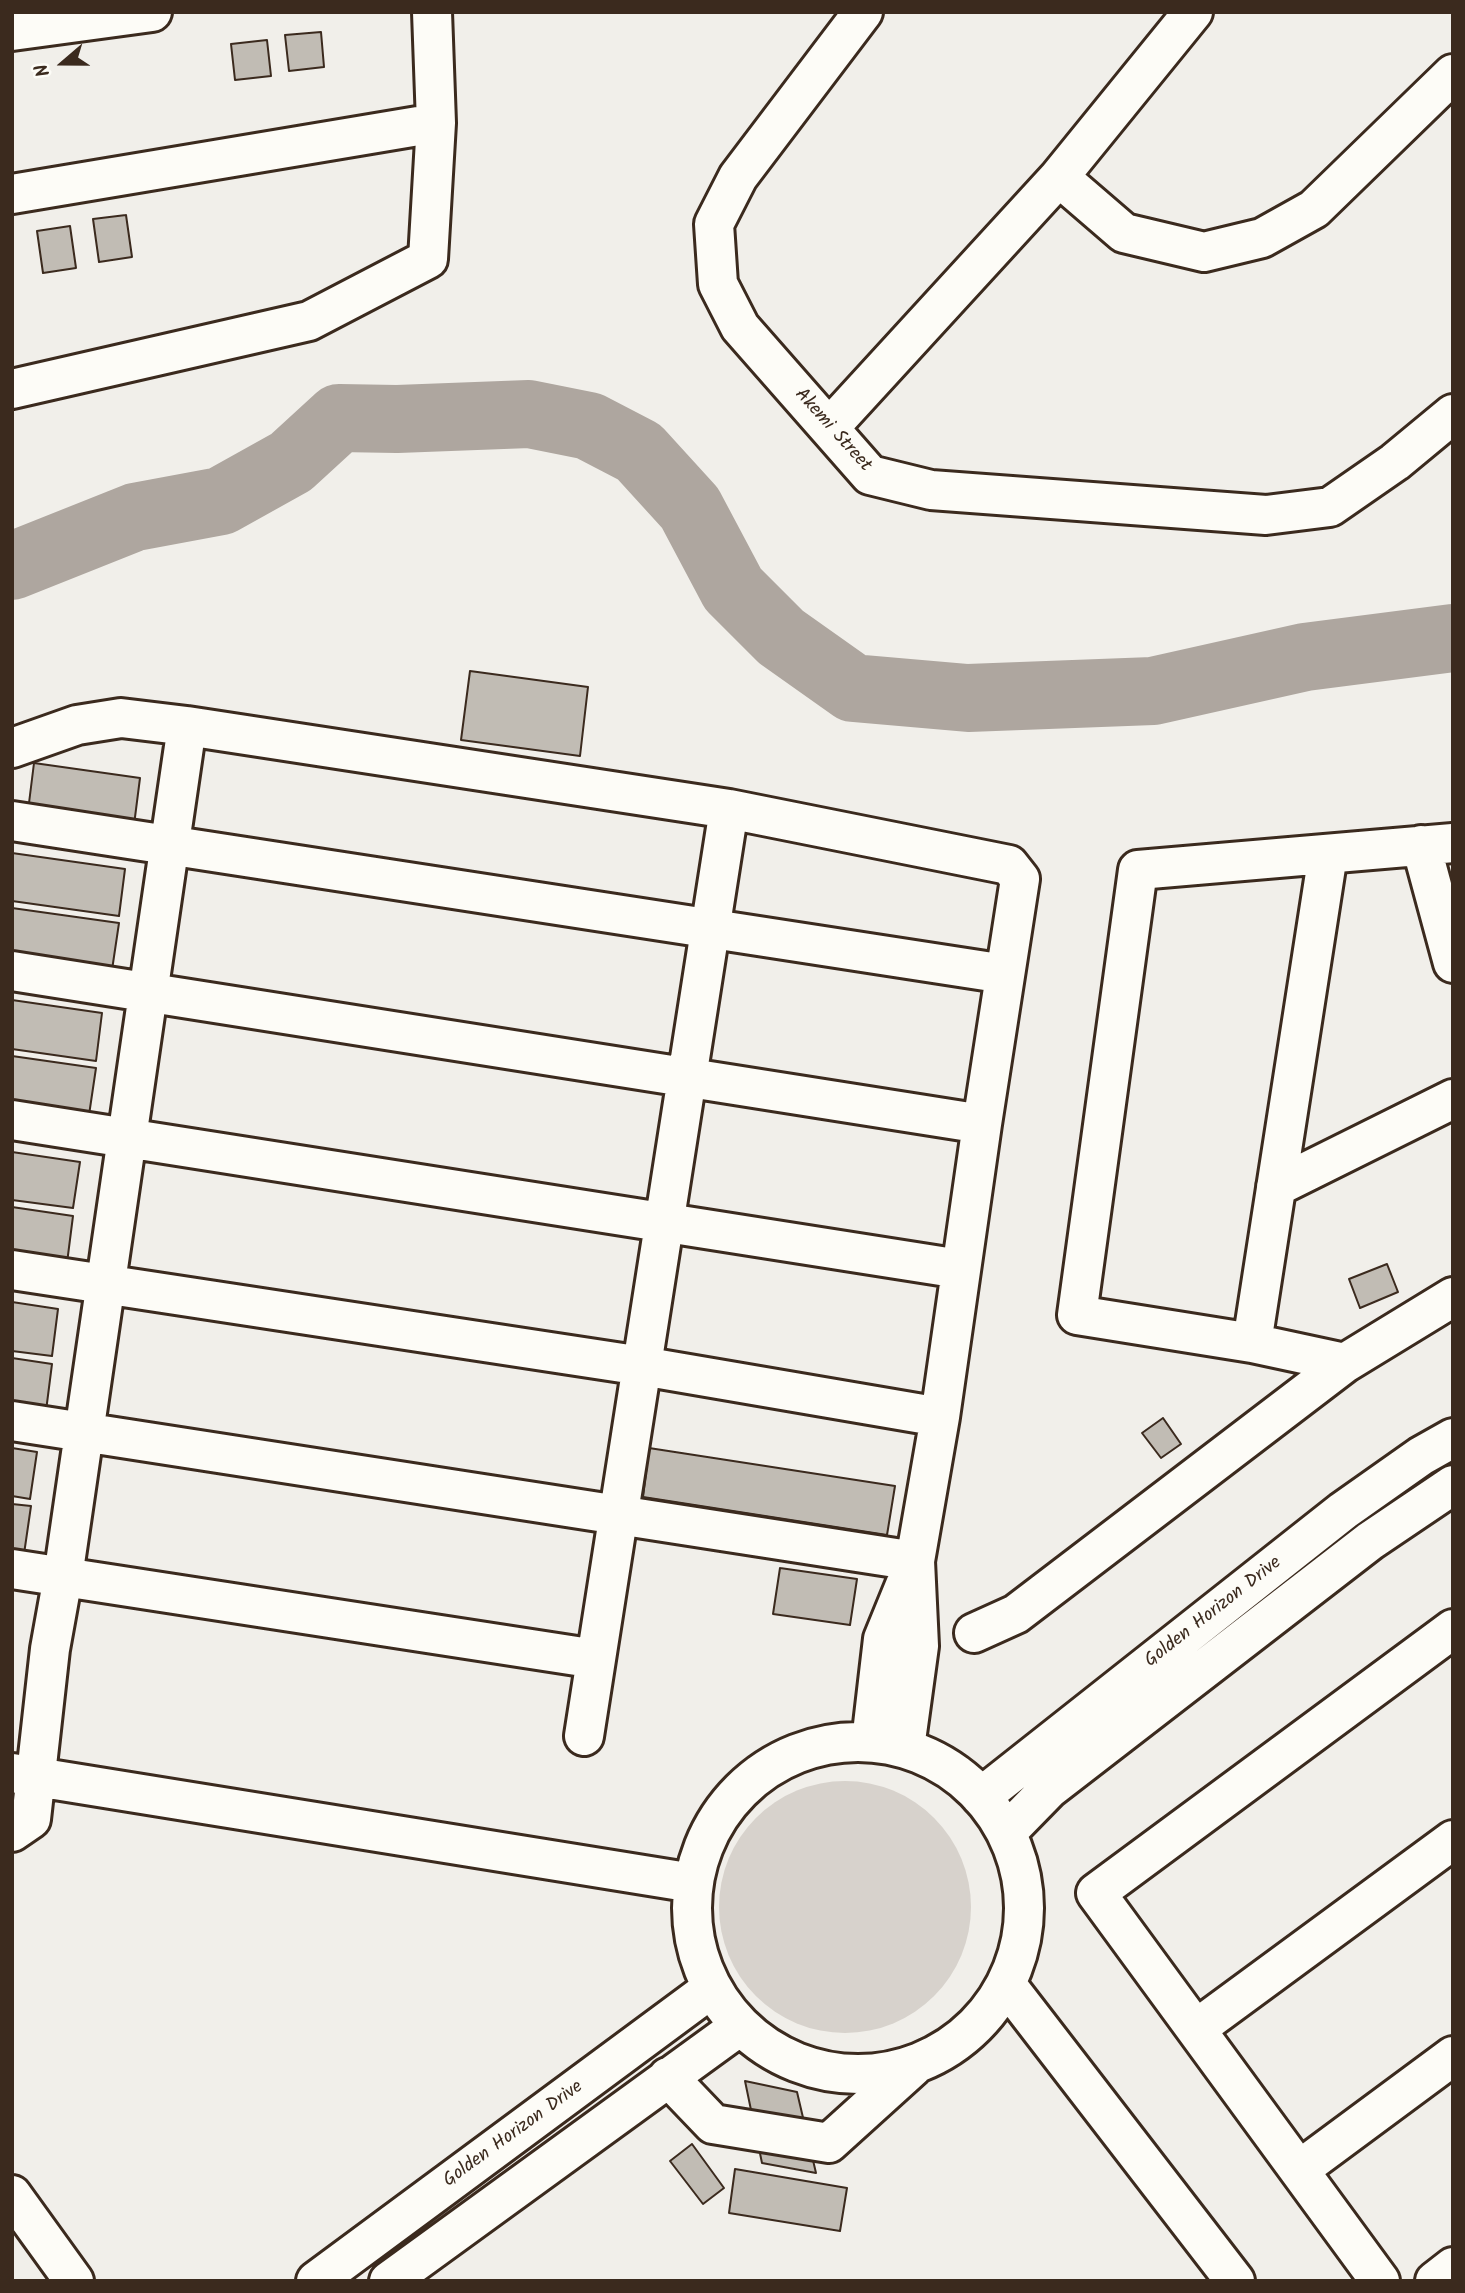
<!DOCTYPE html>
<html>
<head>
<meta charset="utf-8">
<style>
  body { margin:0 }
  #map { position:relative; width:1465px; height:2293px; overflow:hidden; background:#f1efea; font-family:Kalam,sans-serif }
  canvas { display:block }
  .frame { position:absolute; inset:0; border:14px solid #3b2a1e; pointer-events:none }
  .north { position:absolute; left:28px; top:28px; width:70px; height:70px; -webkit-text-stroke:5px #fdfcf7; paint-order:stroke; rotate:250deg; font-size:19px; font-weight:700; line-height:28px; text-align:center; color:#3b2a1e }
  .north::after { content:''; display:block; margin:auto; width:24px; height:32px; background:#3b2a1e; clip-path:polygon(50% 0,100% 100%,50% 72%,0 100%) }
</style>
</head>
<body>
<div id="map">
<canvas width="1465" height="2293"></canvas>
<div class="frame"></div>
<div class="north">N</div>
</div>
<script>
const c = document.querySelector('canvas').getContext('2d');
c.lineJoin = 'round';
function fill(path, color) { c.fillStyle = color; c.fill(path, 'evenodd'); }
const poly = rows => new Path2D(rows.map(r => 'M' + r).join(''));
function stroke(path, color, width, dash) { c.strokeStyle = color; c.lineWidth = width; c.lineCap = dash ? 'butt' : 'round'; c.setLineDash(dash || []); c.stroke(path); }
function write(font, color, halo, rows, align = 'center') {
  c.font = font + ' Kalam,sans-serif'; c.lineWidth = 5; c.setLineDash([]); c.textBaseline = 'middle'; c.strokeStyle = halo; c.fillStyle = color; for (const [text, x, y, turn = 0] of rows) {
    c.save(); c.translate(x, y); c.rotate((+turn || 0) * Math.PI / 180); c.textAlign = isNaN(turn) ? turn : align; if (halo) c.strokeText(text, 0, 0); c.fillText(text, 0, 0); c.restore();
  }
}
fill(poly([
  '719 1907a126 126 0 1 1 252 0a126 126 0 1 1-252 0Z'
]), '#d7d2cc');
stroke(poly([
  [12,566,135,517,221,501,291,462,339,418,397,419,529,414,589,426,639,452,690,508,733,589,781,637,853,688,968,698,1153,691,1305,657,1453,638]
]), '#aea69f', 68);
const building = poly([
  [321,32,324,67,289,71,285,35,321,32],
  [267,40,271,76,235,80,231,44,267,40],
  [126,215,132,257,99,262,93,219,126,215],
  [70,226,76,268,43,273,37,231,70,226],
  [470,671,588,687,580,756,461,740,470,671],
  [34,763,140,778,134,825,28,811,34,763],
  [12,853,125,869,119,916,12,901,12,853],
  [12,908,119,923,112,970,12,956,12,908],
  [12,1000,102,1013,96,1061,12,1049,12,1000],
  [12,1056,96,1068,89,1115,12,1104,12,1056],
  [12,1152,80,1162,73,1208,12,1200,12,1152],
  [12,1207,73,1216,67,1263,12,1256,12,1207],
  [1387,1264,1398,1292,1360,1308,1349,1279,1387,1264],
  [12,1302,58,1309,52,1356,12,1351,12,1302],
  [12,1358,52,1364,46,1411,12,1406,12,1358],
  [1163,1418,1181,1444,1161,1458,1142,1433,1163,1418],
  [12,1448,37,1452,30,1499,12,1496,12,1448],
  [649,1448,895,1486,887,1535,643,1497,649,1448],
  [12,1504,31,1506,24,1554,12,1552,12,1504],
  [780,1568,857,1579,850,1625,773,1614,780,1568],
  [745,2081,797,2092,816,2173,762,2163,745,2081],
  [692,2144,724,2188,703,2204,670,2161,692,2144],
  [735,2169,847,2188,840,2231,729,2213,735,2169]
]);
fill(building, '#c1bcb4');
stroke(building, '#3b2a1e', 2);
const minor = poly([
  [863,12,738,177,714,224,718,284,740,327,870,475,931,490,1266,515,1330,507,1395,462,1453,414],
  [12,31,152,12],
  [1059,177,1124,233,1204,252,1262,238,1314,209,1453,74],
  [12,194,436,123],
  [12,389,309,321,428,259,436,123,432,12],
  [829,428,1059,177,1193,12],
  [12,748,77,725,121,718,187,726,729,809,1009,865,1020,879,982,1124,940,1417,915,1561,919,1646,905,1748],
  [12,821,1005,974],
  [1421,845,1453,963],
  [12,971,982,1124],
  [12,1120,960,1269],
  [1276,1187,1453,1099],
  [12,1270,642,1366,940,1417],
  [1252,1343,1328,854],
  [1345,1363,1252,1343,1077,1315,1138,870,1453,843],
  [12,1421,915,1561],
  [12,1569,596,1659],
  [974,1633,1016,1614,1345,1363,1453,1297],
  [584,1736,729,809],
  '692 1908a166 166 0 1 1 332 0a166 166 0 1 1-332 0Z',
  [871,1742,883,1639,910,1573],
  [12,1773,693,1883],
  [981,1797,1343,1511,1421,1456,1453,1438],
  [12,1832,31,1819,50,1649,63,1577,187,726],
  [1006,1833,1049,1789,1370,1541,1453,1485],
  [1006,1984,1235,2281],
  [1196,2029,1453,1840],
  [668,2077,713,2124,829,2143,913,2067],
  [1299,2170,1453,2056],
  [12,2195,74,2281],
  [316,2281,712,1988],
  [389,2281,740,2026],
  [1380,2281,1096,1893,1453,1629],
  [1435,2281,1453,2267]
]);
stroke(minor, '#3b2a1e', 44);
stroke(minor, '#fdfcf7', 38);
write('19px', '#3b2a1e', '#fdfcf7', [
  ["Akemi Street",832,431,48],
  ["Golden Horizon Drive",1214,1613,-38],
  ["Golden Horizon Drive",514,2135,-36]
]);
</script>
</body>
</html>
